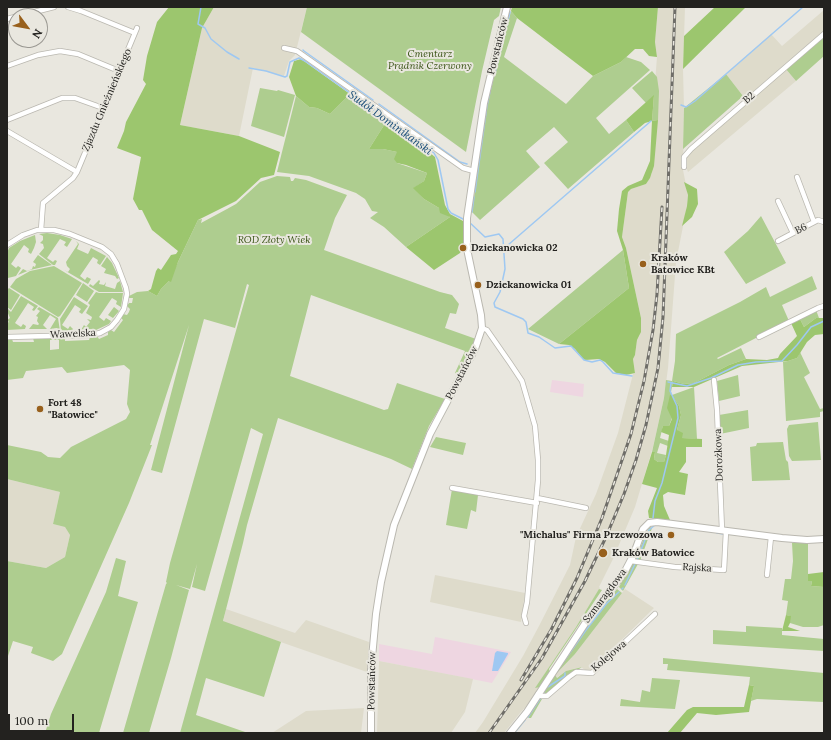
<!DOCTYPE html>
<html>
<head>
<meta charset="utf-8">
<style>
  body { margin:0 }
  #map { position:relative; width:831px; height:740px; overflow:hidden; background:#e9e7df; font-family:Lora,serif }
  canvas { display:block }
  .frame { position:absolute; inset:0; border:8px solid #23221f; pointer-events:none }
  .north { position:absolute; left:8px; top:8px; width:40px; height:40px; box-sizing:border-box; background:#e9e7df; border:1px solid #9a9892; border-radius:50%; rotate:122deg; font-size:11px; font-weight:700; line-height:16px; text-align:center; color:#23221f }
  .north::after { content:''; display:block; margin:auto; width:14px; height:18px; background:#98601c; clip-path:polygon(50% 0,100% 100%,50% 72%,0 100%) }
  .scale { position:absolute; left:8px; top:714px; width:66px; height:18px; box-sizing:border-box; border:2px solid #23221f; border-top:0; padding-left:5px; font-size:12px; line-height:14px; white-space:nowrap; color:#23221f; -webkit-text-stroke:3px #e9e7df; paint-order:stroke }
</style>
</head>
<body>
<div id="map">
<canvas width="831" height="740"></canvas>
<div class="frame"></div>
<div class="north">N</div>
<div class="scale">100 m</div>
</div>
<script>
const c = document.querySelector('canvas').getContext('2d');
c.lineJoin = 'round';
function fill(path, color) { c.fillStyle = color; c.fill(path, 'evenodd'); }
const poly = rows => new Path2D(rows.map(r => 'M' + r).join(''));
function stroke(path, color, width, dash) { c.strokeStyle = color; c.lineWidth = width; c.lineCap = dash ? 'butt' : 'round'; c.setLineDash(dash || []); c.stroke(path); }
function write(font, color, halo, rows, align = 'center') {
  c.font = font + ' Lora,serif'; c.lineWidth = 4; c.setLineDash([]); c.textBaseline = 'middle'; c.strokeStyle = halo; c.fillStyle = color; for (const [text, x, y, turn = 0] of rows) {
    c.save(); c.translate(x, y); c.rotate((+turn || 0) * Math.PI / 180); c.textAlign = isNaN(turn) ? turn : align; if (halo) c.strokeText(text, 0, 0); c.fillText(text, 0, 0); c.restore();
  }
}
fill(poly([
  [552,380,584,384,583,397,550,392],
  [435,637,511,652,492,683,379,661,379,644,432,654]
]), '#eed6e1');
fill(poly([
  [214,7,307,7,295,55,289,61,284,76,253,68,239,136,180,125,202,28],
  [658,7,685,7,683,69,684,108,683,170,688,195,687,206,676,262,668,368,664,398,653,447,635,507,613,559,599,587,600,588,576,627,536,687,540,687,529,703,520,713,504,733,475,733,483,722,523,656,539,626,570,565,576,537,596,494,618,433,633,374,635,373,633,359,635,355,637,340,640,335,641,318,626,248,622,237,628,192,631,189,646,184,652,173,652,121,657,57,655,42],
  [824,10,824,31,748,96,746,94,743,96,726,74,771,34,782,46],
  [785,68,796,81,688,172,685,164,685,157],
  [7,479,60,492,53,524,65,527,70,535,65,557,46,568,7,561],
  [435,575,525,593,521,622,430,602],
  [625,589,654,608,591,670,585,670,581,667,566,671,556,678,555,675,575,654],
  [226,609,295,633,306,620,369,642,367,672,223,622],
  [379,661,473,679,465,712,451,733,377,733],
  [364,708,361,733,272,733,306,711]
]), '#dedbcb');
fill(poly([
  [307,7,501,7,499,16,494,20,482,71,466,152,301,32],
  [511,11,517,18,504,57,566,104,593,76,621,62,626,57,641,62,650,70,596,118,609,134,626,120,634,132,568,189,544,163,568,142,554,127,526,151,540,167,480,220,472,212,487,104],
  [824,36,824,56,796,81,785,68],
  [652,71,657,77,659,91,658,120,652,121,654,96,646,103,632,88],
  [726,74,743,96,683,149,684,108],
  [260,88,277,91,278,90,295,95,284,137,251,126],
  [350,94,386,122,369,149,383,149,397,152,397,163,427,173,424,181,414,188,424,199,439,208,450,217,406,247,384,227,370,218,378,212,372,211,365,199,356,193,309,176,277,172,296,96,309,107,317,108,330,114],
  [277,176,290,177,291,181,293,181,295,178,306,180,347,195,335,218,324,250,440,292,452,295,459,304,456,314,450,313,445,328,476,339,454,384,452,384,457,374,455,373,465,351,311,295,290,376,384,410,388,409,397,383,445,399,429,426,412,469,391,459,278,418,247,525,243,543,223,621,281,642,264,697,206,678,196,715,248,733,180,733,263,434,251,428,205,591,192,587,197,564,190,589,176,585,189,590,171,658,149,733,123,733,166,584,167,583,166,582,170,563,249,285,247,284,235,328,204,319,162,473,151,470,189,325,150,445,152,445,129,503,62,654,53,661,31,653,33,647,13,641,7,659,7,561,46,568,65,557,70,535,65,527,53,524,60,492,7,479,7,445,41,452,48,457,60,458,71,447,126,419,130,412,127,404,130,370,124,365,67,373,62,367,26,371,23,378,7,380,7,343,8,343,8,339,12,339,13,342,34,342,33,338,48,338,50,339,65,338,65,341,89,340,90,337,97,336,99,339,108,335,108,332,111,330,114,332,123,320,121,318,123,314,127,315,129,312,130,309,127,306,129,303,132,303,133,298,129,298,129,296,137,292,148,291,157,296,161,289,169,281,198,220,202,219,201,223,227,209,236,204,260,182],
  [50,340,59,340,59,349,50,350],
  [761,216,786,263,746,284,724,252,748,231],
  [47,233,60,235,72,239,67,247,64,245,66,242,60,239,47,258,53,262,55,260,57,261,55,265,53,265,39,254,44,248,43,244,40,243,43,240,43,236,39,234],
  [35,235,36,242,34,248,31,254,28,252,29,249,24,245,11,264,16,268,18,266,21,268,16,276,8,278,7,253,9,248,20,241],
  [76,241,79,244,77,249,88,254,91,248,106,256,100,265,97,263,98,260,93,257,80,276,85,280,87,277,91,279,88,284,64,270,68,272,70,269,67,266,66,262,78,244],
  [623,250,629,288,559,344,528,329],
  [38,255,52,265,30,270,18,275,23,269,27,271,32,269,33,266,35,267,36,264,33,262],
  [107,257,112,263,119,278,117,279,115,276,104,273,106,269,101,266],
  [54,266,82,283,60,316,58,317,10,287,16,279,30,271],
  [812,276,817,289,782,305,789,321,717,358,718,359,741,348,746,359,729,365,694,383,684,384,673,381,671,392,672,395,694,387,697,439,682,438,677,430,681,415,679,406,672,395,672,418,669,426,663,426,660,438,669,441,668,446,660,443,657,453,666,455,664,462,658,462,654,459,655,452,652,452,664,398,666,380,672,381,675,361,676,334,740,302,766,287,770,297],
  [99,280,100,281,99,284,104,285,106,282,105,286,115,289,117,283,120,281,123,292,99,292,89,286,90,284,93,286],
  [83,283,94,291,87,302,76,295],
  [9,288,20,295,11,310,7,307,7,290],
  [96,292,99,293,123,293,121,307,116,304,117,301,112,298,99,317,104,321,106,318,111,321,109,324,96,330,76,332,81,330,84,325,86,327,90,322,87,319,91,320,92,317,86,313,90,305,88,303],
  [21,296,38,306,34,311,32,310,34,307,28,303,15,323,21,327,23,324,26,326,25,329,7,330,7,323,9,322,7,320,10,318,7,311,8,309,11,312],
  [74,297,88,306,82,314,79,312,81,309,75,305,62,325,68,329,70,326,73,329,71,332,61,332,60,319],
  [39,307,58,318,60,331,57,328,50,329,56,319,50,315,43,325,47,329,29,329,33,324,38,325,39,324,37,321,38,317,36,316,40,311,37,309],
  [114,307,119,311,113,318,108,315],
  [816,310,819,318,816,318,804,327,800,319],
  [800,352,810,373,804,377,820,409,824,408,824,411,820,412,820,417,786,421,783,362,788,361,797,358],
  [738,375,740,396,719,401,717,381],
  [748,410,749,428,720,434,719,415],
  [818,422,821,460,792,461,789,456,787,429,789,425],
  [436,437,466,443,463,455,430,447],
  [783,442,786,460,788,462,790,480,752,481,750,447,756,446,757,443],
  [452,489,478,495,476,512,471,510,467,529,446,525],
  [650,527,652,528,640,561,636,559,646,533],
  [792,543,808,543,808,580,812,581,811,586,824,587,824,625,818,627,803,627,790,623,790,616,786,615,788,601,782,600,785,579,791,579,793,561],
  [116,558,126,561,118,596,138,602,99,733,45,733,51,714,106,592],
  [632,563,638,564,623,591,619,587],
  [599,589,602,590,549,669,550,672,540,687,535,688,576,627],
  [617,589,622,593,575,654,555,675,557,678,566,671,582,667,567,677,546,695,543,695,542,693,556,670,590,622],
  [746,626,782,628,782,635,824,639,824,651,713,644,713,630,746,632],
  [663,658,824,673,824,702,757,699,751,701,754,686,749,685,750,677,667,670,668,664,663,664],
  [652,678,680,680,675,709,620,706,621,699,640,702,642,690,650,692],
  [539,698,542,699,531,718,529,718,527,716]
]), '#aecd8f');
fill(poly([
  [169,7,214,7,202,28,180,125,239,136,280,152,274,175,261,178,236,201,198,220,178,262,171,282,169,281,161,289,157,296,148,291,151,289,156,271,158,268,161,270,171,255,176,254,178,251,152,230,142,210,139,210,133,199,141,157,117,148,124,131,126,122,146,84,143,80,147,56,157,22],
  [512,7,658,7,655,42,657,57,649,56,643,49,635,49,621,62,593,76,517,18,511,11],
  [715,7,746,7,683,69,684,36],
  [301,59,350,94,330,114,317,108,309,107,296,96,289,77,294,61],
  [654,95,652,121,658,120,654,166,650,178,646,184,631,189,628,192,622,237,626,248,641,318,641,332,637,340,635,355,633,359,635,373,626,375,616,373,605,362,599,359,585,360,582,358,575,349,569,345,559,344,629,288,623,250,617,231,619,209,622,191,628,186,642,180,650,161,652,121,645,123,634,132,626,120],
  [386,122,409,136,435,157,445,205,450,214,463,221,463,248,460,253,434,270,406,247,450,217,440,213,439,208,424,199,413,188,424,181,427,173,406,165,397,163,394,159,397,152,383,149,369,149],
  [684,182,697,189,698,204,692,217,682,226,687,206,688,195],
  [816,318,824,318,824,334,815,335,807,342,797,358,788,361,742,366,694,387,672,387,673,381,684,384,694,383,729,365,746,359,767,360,778,358,780,354,797,336,791,323,800,319,804,327],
  [670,395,672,395,679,406,681,415,677,430,683,433,682,438,702,439,702,447,686,447,686,462,679,472,688,474,685,495,668,492,663,495,664,506,670,520,649,518,648,511,657,488,642,484,652,452,655,452,654,459,658,462,664,462,666,455,669,435,661,432,663,426,669,426,672,419,667,408],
  [824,572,824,587,811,586,812,581,808,581,808,574],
  [786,615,791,616,790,623,788,627,800,631,782,631],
  [749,685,754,686,749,712,716,715,697,713,680,733,667,733,687,710,693,707,744,707]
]), '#9cc66e');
fill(poly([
  [497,651,508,653,508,654,498,671,492,671,495,653]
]), '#9ec8f2');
stroke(poly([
  [201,7,198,24,205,28,211,39,227,52,239,59],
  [506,28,510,12],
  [303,50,304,51,373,100],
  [249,68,266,71,285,77,287,76,290,62,299,58,305,61,434,153,438,160,448,209,451,213,465,220],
  [495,73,505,33],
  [379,104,460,162,467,164],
  [681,105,686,107,695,101,803,7],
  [475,192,487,106,493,77],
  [472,212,474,197],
  [468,221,485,237,499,234,503,239,505,269,500,292,494,303,495,307,523,319,526,322,528,333,539,337,555,348,571,346,584,360,592,362,600,360,603,362,613,373,632,376],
  [470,238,471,254],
  [504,247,508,245,651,121],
  [668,382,687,386,711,378,738,365,756,362,782,361,797,345,811,327,824,321],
  [653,518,655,501,662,483,678,418,677,406,670,391,671,383],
  [707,531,714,532],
  [717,533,724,534],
  [637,560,649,530,655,525,661,525],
  [625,585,635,564],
  [622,589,623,588],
  [562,664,586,630,607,603,619,592],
  [543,694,546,688,565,676,565,673],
  [528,717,540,699],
  [516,731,525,720]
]), '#9ec8f2', 1.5);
const street = poly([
  [68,7,81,11,135,33],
  [7,19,54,7],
  [284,48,297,51,463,168,474,171],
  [7,66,38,55,60,51,78,54,119,71],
  [7,120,62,98,75,98,103,108],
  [7,131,77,172],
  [684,167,684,157,691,149,824,34],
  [797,177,814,222],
  [778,201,793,233],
  [41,230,43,203,73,178,77,172,137,28],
  [778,241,818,220,824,222],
  [7,245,23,235,37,230,54,230,70,234,102,247,111,254,117,264,126,288,127,294,124,309,117,320,111,327,100,333,91,335,7,337],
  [482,328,487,330,510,363,522,381,535,426,538,460,538,480,527,602,524,616,526,623],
  [759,337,818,308,824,306],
  [714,380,717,410,722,530],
  [452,488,537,503],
  [537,498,586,508],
  [631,561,675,567,724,570,726,531],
  [767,575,771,537],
  [538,694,541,696,547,696,569,677,576,672,592,673,655,614]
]);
const secondary = poly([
  [371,733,371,669,376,614,381,582,394,525,430,434,475,349,482,328,481,315,467,249,467,218,484,103,507,7],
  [510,733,527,712,588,619,624,573,633,556,643,529,649,523,657,522,782,538,807,540,824,539]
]);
stroke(street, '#bab8b0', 6);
stroke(secondary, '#bab8b0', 8);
stroke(street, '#fff', 4.5);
stroke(secondary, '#fff', 6);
const rail = poly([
  [521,680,551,630,577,578,602,518,631,434,644,381,653,330,657,294,662,207],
  [489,733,542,658,585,581,606,537,624,494,636,460,646,425,658,368,663,317,675,7]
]);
stroke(rail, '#6e6d68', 3);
stroke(rail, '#e9e7df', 1.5, [4.5]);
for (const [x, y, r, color] of [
  [463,248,4,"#98601c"],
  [643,264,4,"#98601c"],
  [478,285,4,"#98601c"],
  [40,409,4,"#98601c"],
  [671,535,4,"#98601c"],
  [603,553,5,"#98601c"]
]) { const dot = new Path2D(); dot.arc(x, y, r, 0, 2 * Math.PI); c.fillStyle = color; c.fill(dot); stroke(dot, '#e9e7df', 1.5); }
write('10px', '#23221f', '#e9e7df', [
  ["Powstańców",498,46,-76],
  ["B2",749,98,-41],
  ["Zjazdu Gnieźnieńskiego",107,100,-67],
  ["B6",801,229,-27],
  ["Wawelska",73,334,-3],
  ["Powstańców",462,373,-63],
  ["Dorożkowa",719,455,-92],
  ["Rajska",697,568,3],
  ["Szmaragdowa",605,596,-53],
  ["Kolejowa",609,656,-40],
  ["Powstańców",372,681,-89]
]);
write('italic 10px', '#395315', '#e9e7df', [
  ["Cmentarz",430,54],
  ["Prądnik Czerwony",430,66],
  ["ROD Złoty Wiek",274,240]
]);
write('bold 10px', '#23221f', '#e9e7df', [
  ["Dziekanowicka 02",471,248],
  ["Kraków",651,258],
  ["Batowice KBt",651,270],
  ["Dziekanowicka 01",486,285],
  ["Fort 48",48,403],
  ["\"Batowice\"",48,415],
  ["\"Michalus\" Firma Przewozowa",663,535,"right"],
  ["Kraków Batowice",612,553]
], 'left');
write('italic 11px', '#154a76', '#e9e7df', [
  ["Sudół Dominikański",390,123,36]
]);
</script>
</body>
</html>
